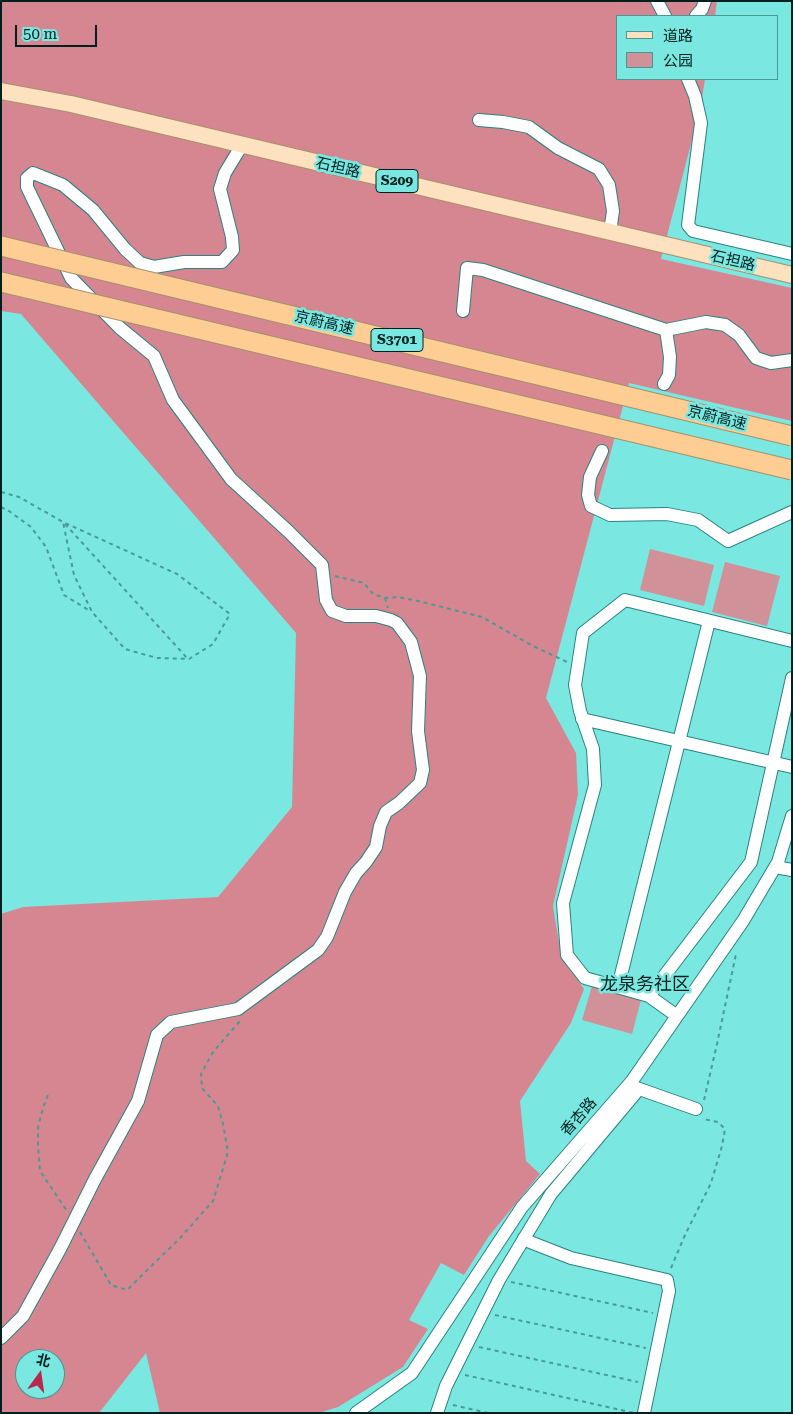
<!DOCTYPE html>
<html>
<head>
<meta charset="utf-8">
<style>
  body { margin:0 }
  #map { position:relative; width:793px; height:1414px; overflow:hidden; background:#7ae7e1; font-family:"Roboto Serif","Noto Sans SC",serif }
  canvas { display:block }
  .frame { position:absolute; inset:0; border:2px solid #00201f; pointer-events:none }
  .legend { position:absolute; left:616px; top:15px; width:162px; height:65px; box-sizing:border-box; background:#7ae7e1; border:1px solid #499793; margin:0; padding:6px 9px; list-style:none; font-size:15px; color:#00201f }
  .legend li { display:flex; align-items:center; gap:10px; height:25px }
  .legend b { width:25px; border:1px solid #499793 }
  .north { position:absolute; left:15px; top:1349px; width:50px; height:50px; box-sizing:border-box; background:#7ae7e1; border:1px solid #499793; border-radius:50%; rotate:14deg; font-size:14px; font-weight:700; line-height:20px; text-align:center; color:#00201f }
  .north::after { content:''; display:block; margin:auto; width:18px; height:22px; background:#b8284f; clip-path:polygon(50% 0,100% 100%,50% 72%,0 100%) }
  .scale { position:absolute; left:15px; top:25px; width:82px; height:22px; box-sizing:border-box; border:2px solid #00201f; border-top:0; padding-left:6px; font-size:15px; line-height:18px; white-space:nowrap; color:#00201f; -webkit-text-stroke:4px #7ae7e1; paint-order:stroke }
</style>
</head>
<body>
<div id="map">
<canvas width="793" height="1414"></canvas>
<div class="frame"></div>
<ul class="legend">
<li><b style="height:6px;background:#fee1be"></b>道路</li>
<li><b style="height:14px;background:#d19199"></b>公园</li>
</ul>
<div class="north">北</div>
<div class="scale">50 m</div>
</div>
<script>
const c = document.querySelector('canvas').getContext('2d');
c.lineJoin = 'round';
function fill(path, color) { c.fillStyle = color; c.fill(path, 'evenodd'); }
const poly = rows => new Path2D(rows.map(r => 'M' + r).join(''));
function stroke(path, color, width, dash) { c.strokeStyle = color; c.lineWidth = width; c.lineCap = dash ? 'butt' : 'round'; c.setLineDash(dash || []); c.stroke(path); }
function write(font, color, halo, rows, align = 'center') {
  c.font = font + ' "Roboto Serif","Noto Sans SC",serif'; c.lineWidth = 5; c.setLineDash([]); c.textBaseline = 'middle'; c.strokeStyle = halo; c.fillStyle = color; for (const [text, x, y, turn = 0] of rows) {
    c.save(); c.translate(x, y); c.rotate((+turn || 0) * Math.PI / 180); c.textAlign = isNaN(turn) ? turn : align; if (halo) c.strokeText(text, 0, 0); c.fillText(text, 0, 0); c.restore();
  }
}
fill(poly([
  [650,549,714,565,704,606,640,590],
  [725,562,780,576,767,626,712,612],
  [592,986,641,1000,632,1034,582,1020]
]), '#d19199');
fill(poly([
  [1,1,717,1,715,16,617,16,617,79,705,79,701,105,661,259,792,288,792,421,629,383,546,698,576,753,578,795,553,906,561,955,584,989,571,1023,520,1101,526,1161,540,1174,489,1236,464,1275,441,1263,409,1320,428,1329,403,1367,338,1407,319,1413,160,1413,146,1353,99,1413,1,1413,1,914,23,907,218,897,292,807,296,633,21,314,1,311],
  [25,1359,55,1359,55,1389,25,1389]
]), '#d68691');
const minor = poly([
  [657,1,665,16],
  [696,16,702,9,705,1],
  [688,79,695,96,701,123,688,225,693,231,792,254],
  [479,120,503,122,529,127,558,148,599,169,609,185,613,211,610,232],
  [463,311,467,268,483,270,666,330,706,322,725,325,739,335,756,358,771,363,792,360],
  [664,384,669,375,670,357,666,330],
  [602,451,590,477,588,495,591,506,610,515,667,514,698,520,728,541,792,512],
  [582,719,792,767],
  [775,867,792,870],
  [618,987,709,621],
  [649,996,751,862,792,678],
  [677,1016,649,996,585,978,567,955,563,903,595,785,593,749,580,711,575,685,583,633,625,600,792,641],
  [631,1086,696,1109],
  [524,1238,530,1242,571,1258,667,1280,669,1291,644,1413],
  [1,1338,23,1316,60,1249,95,1179,138,1101,157,1035,171,1022,238,1009,318,950,327,937,345,892,356,873,366,862,376,847,380,826,386,812,399,803,420,783,423,770,418,731,420,676,411,642,397,623,391,620,376,616,346,616,332,611,326,600,322,565,289,532,231,479,173,400,154,356,120,328,71,278,27,187,27,178,33,173,63,185,93,210,125,249,140,263,154,267,184,262,222,262,233,250,232,237,220,189,225,173,242,145],
  [356,1413,412,1373,522,1207,632,1081,743,921,778,862,792,816],
  [437,1413,446,1386,499,1280,551,1194,639,1089]
]);
const major = poly([
  [1,91,71,104,792,275]
]);
stroke(minor, '#2b827f', 14);
stroke(major, '#a5906a', 18);
stroke(poly([
  [1,492,19,497,63,522,177,574,230,614,213,644,189,659,157,658,125,649,92,612,74,575,63,522],
  [1,507,9,511,31,527,46,547,64,595,90,611],
  [65,524,188,659],
  [335,576,364,583,373,594,385,598,398,597,418,601,482,617,533,646,567,662],
  [385,598,388,608],
  [48,1095,43,1108,38,1127,38,1146,40,1171,67,1211],
  [704,1100,717,1044,736,954],
  [80,1232,111,1285,127,1290,180,1238,213,1201,228,1152,223,1124,218,1106,202,1088,201,1074,213,1052,240,1021],
  [671,1268,685,1235,711,1183,722,1146,725,1129,718,1122,703,1119],
  [511,1282,653,1313],
  [495,1315,646,1348],
  [479,1347,638,1382],
  [465,1375,634,1413],
  [453,1405,488,1413]
]), '#4b9a96', 2, [4, 4]);
stroke(minor, '#fff', 12);
stroke(major, '#fee1be', 16);
const highwayBridge = poly([
  [1,246,792,436],
  [1,282,792,470]
]);
stroke(highwayBridge, '#a5906a', 21, []);
stroke(highwayBridge, '#fecd93', 19);
for (const [x, y, w] of [
  [397,181,42],
  [397,340,52]
]) { const box = new Path2D(); box.roundRect(x - w / 2, y - 11.5, w, 23, 4); c.fillStyle = '#7ae7e1'; c.fill(box); stroke(box, '#00201f', 1); }
write('bold 14px', '#00201f', null, [
  ["S209",397,181],
  ["S3701",397,340]
]);
write('15px', '#00201f', '#7ae7e1', [
  ["石担路",338,168,13],
  ["石担路",733,261,13],
  ["京蔚高速",324,323,13],
  ["京蔚高速",717,418,14],
  ["香杏路",579,1117,-49]
]);
write('18px', '#00201f', '#7ae7e1', [
  ["龙泉务社区",645,985]
]);
</script>
</body>
</html>
